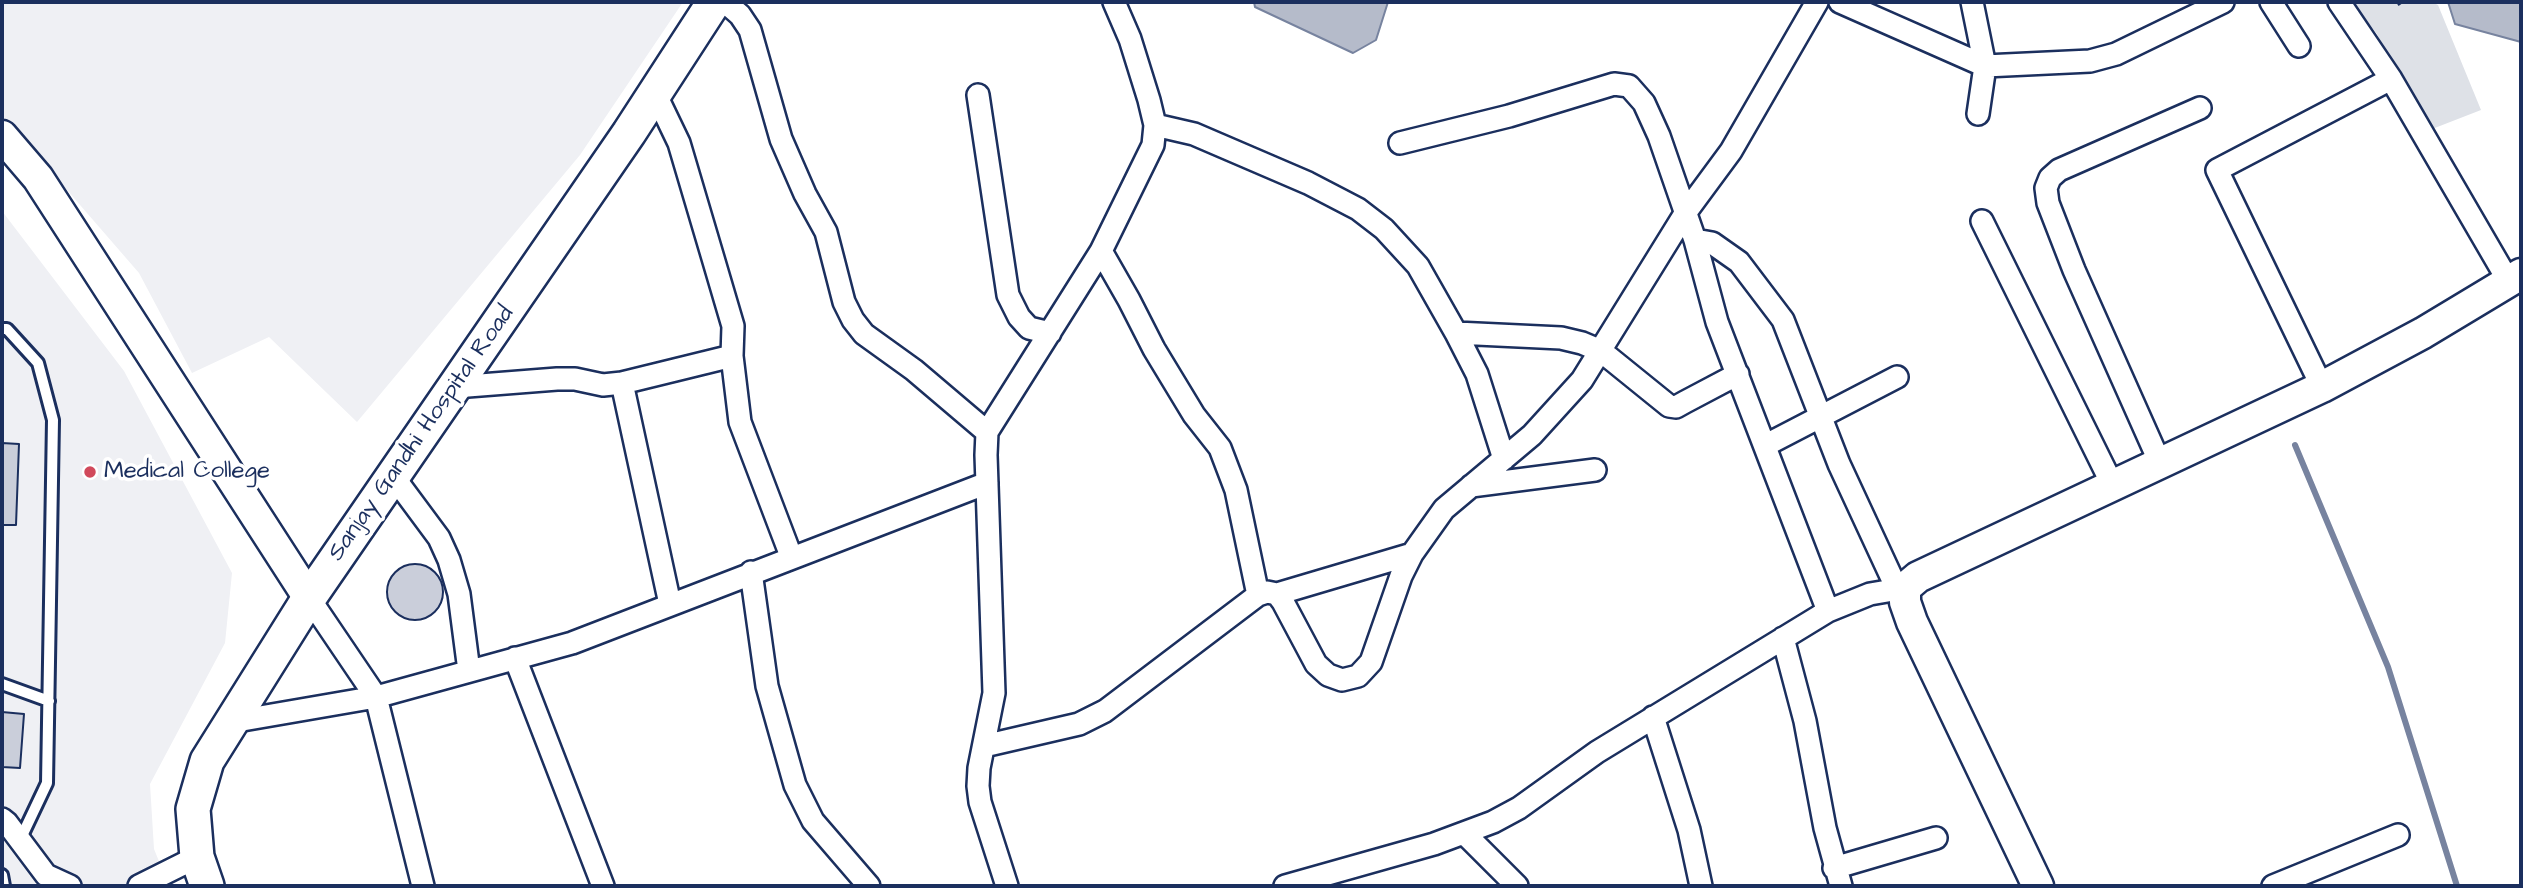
<!DOCTYPE html>
<html>
<head>
<meta charset="utf-8">
<style>
  body { margin:0 }
  #map { position:relative; width:2523px; height:888px; overflow:hidden; background:#fff; font-family:"Architects Daughter",sans-serif }
  canvas { display:block }
  .frame { position:absolute; inset:0; border:4px solid #1b2f5e; pointer-events:none }
</style>
</head>
<body>
<div id="map">
<canvas width="2523" height="888"></canvas>
<div class="frame"></div>
</div>
<script>
const c = document.querySelector('canvas').getContext('2d');
c.lineJoin = 'round';
function fill(path, color) { c.fillStyle = color; c.fill(path, 'evenodd'); }
const poly = rows => new Path2D(rows.map(r => 'M' + r).join(''));
function stroke(path, color, width, dash) { c.strokeStyle = color; c.lineWidth = width; c.lineCap = dash ? 'butt' : 'round'; c.setLineDash(dash || []); c.stroke(path); }
function write(font, color, halo, rows, align = 'center') {
  c.font = font + ' "Architects Daughter",sans-serif'; c.lineWidth = 7; c.setLineDash([]); c.textBaseline = 'middle'; c.strokeStyle = halo; c.fillStyle = color; for (const [text, x, y, turn = 0] of rows) {
    c.save(); c.translate(x, y); c.rotate((+turn || 0) * Math.PI / 180); c.textAlign = isNaN(turn) ? turn : align; if (halo) c.strokeText(text, 0, 0); c.fillText(text, 0, 0); c.restore();
  }
}
fill(poly([
  [2,2,683,2,580,155,357,422,269,337,192,373,139,273,2,115],
  [2,211,124,371,232,573,225,643,150,784,154,849,169,886,2,886]
]), '#eff0f4');
fill(poly([
  [2352,2,2432,2,2438,5,2481,110,2427,131,2377,34]
]), '#dee1e7');
const water = poly([
  [1254,2,1388,2,1376,40,1353,53,1255,7,1254,2],
  [2448,2,2521,2,2521,42,2455,24,2448,2]
]);
fill(water, '#b5bbca');
stroke(water, '#77839f', 2);
stroke(poly([
  [2295,445,2388,667,2457,886]
]), '#77839f', 6);
const building = poly([
  [2,443,19,444,16,525,2,525,2,443],
  '387 592a28 28 0 1 1 56 0a28 28 0 1 1-56 0Z',
  [2,712,24,714,20,768,2,767,2,712]
]);
fill(building, '#caceda');
stroke(building, '#1b2f5e', 2);
const service = poly([
  [2,329,7,329,38,363,53,420,47,783,20,840],
  [2,684,49,701],
  [2,875,4,886]
]);
const minor = poly([
  [725,2,740,15,750,30,781,139,805,194,826,232,844,302,853,320,864,334,914,370,987,432],
  [1840,2,1985,66,2090,61,2116,54,2223,2],
  [1972,2,1985,66,1978,114],
  [2271,2,2299,46],
  [2339,2,2391,79,2509,282],
  [655,93,679,143,713,258,733,326,732,356],
  [978,95,1008,295,1019,317,1029,328,1050,333],
  [1155,125,1194,134,1308,183,1358,209,1384,229,1418,266,1456,333,1477,374,1504,459],
  [1400,143,1509,116,1614,84,1629,86,1644,103,1659,136,1695,240,1717,322,1828,611],
  [1982,221,2113,486],
  [1695,240,1712,243,1739,262,1783,320,1839,464,1897,589],
  [1101,251,1129,300,1154,349,1194,415,1220,448,1236,490,1258,595],
  [1456,333,1561,338,1582,343,1601,351,1669,406,1676,407,1685,402,1738,374],
  [622,383,670,604],
  [455,387,557,379,575,379,603,385,622,383,732,356,740,422,791,556],
  [2322,387,2217,170,2391,79],
  [1766,445,1897,377],
  [2160,463,2074,270,2048,203,2046,188,2050,178,2059,170,2200,108],
  [393,476,439,538,449,560,459,594,469,671],
  [1471,486,1595,470],
  [751,572,767,686,795,785,813,821,869,886],
  [1277,594,1412,554],
  [309,598,376,697,423,886],
  [1783,638,1805,721,1825,828,1841,886],
  [515,658,603,886],
  [1653,717,1689,830,1701,886],
  [231,722,376,697,572,643,987,483],
  [984,746,1079,724,1105,711,1258,595,1267,592,1277,594,1283,602,1316,664,1328,675,1342,680,1358,676,1371,662,1401,576,1412,554,1444,509,1532,435,1582,380,1686,212,1731,151,1817,2],
  [2,819,7,823,46,875,70,886],
  [1465,834,1517,886],
  [1834,868,1936,838],
  [139,886,197,857],
  [1007,886,980,802,978,786,979,768,994,693,986,455,987,432,1101,251,1153,145,1155,125,1149,100,1130,39,1114,2],
  [1285,886,1434,844,1493,822,1519,808,1597,752,1828,611,1870,594,1905,588],
  [2273,886,2398,835]
]);
const secondary = poly([
  [2,136,38,178,309,598],
  [2038,886,1912,622,1905,602,1905,588,1918,577,2322,387,2423,333,2521,274]
]);
const primary = poly([
  [207,886,197,857,193,809,207,761,309,598,629,133,714,2]
]);
stroke(service, '#1b2f5e', 16);
stroke(minor, '#1b2f5e', 26);
stroke(secondary, '#1b2f5e', 35);
stroke(primary, '#1b2f5e', 38);
stroke(poly([
  [2398,2,2400,5]
]), '#1b2f5e', 3.5, [5, 5]);
stroke(service, '#fff', 10);
stroke(minor, '#fff', 21);
stroke(secondary, '#fff', 30);
stroke(primary, '#fff', 33);
for (const [x, y, r, color] of [
  [90,472,7,"#d1495b"]
]) { const dot = new Path2D(); dot.arc(x, y, r, 0, 2 * Math.PI); c.fillStyle = color; c.fill(dot); stroke(dot, '#fff', 2.5); }
write('24px', '#1b2f5e', '#fff', [
  ["Sanjay Gandhi Hospital Road",422,434,-55]
]);
write('24px', '#1b2f5e', '#fff', [
  ["Medical College",104,472]
], 'left');
</script>
</body>
</html>
